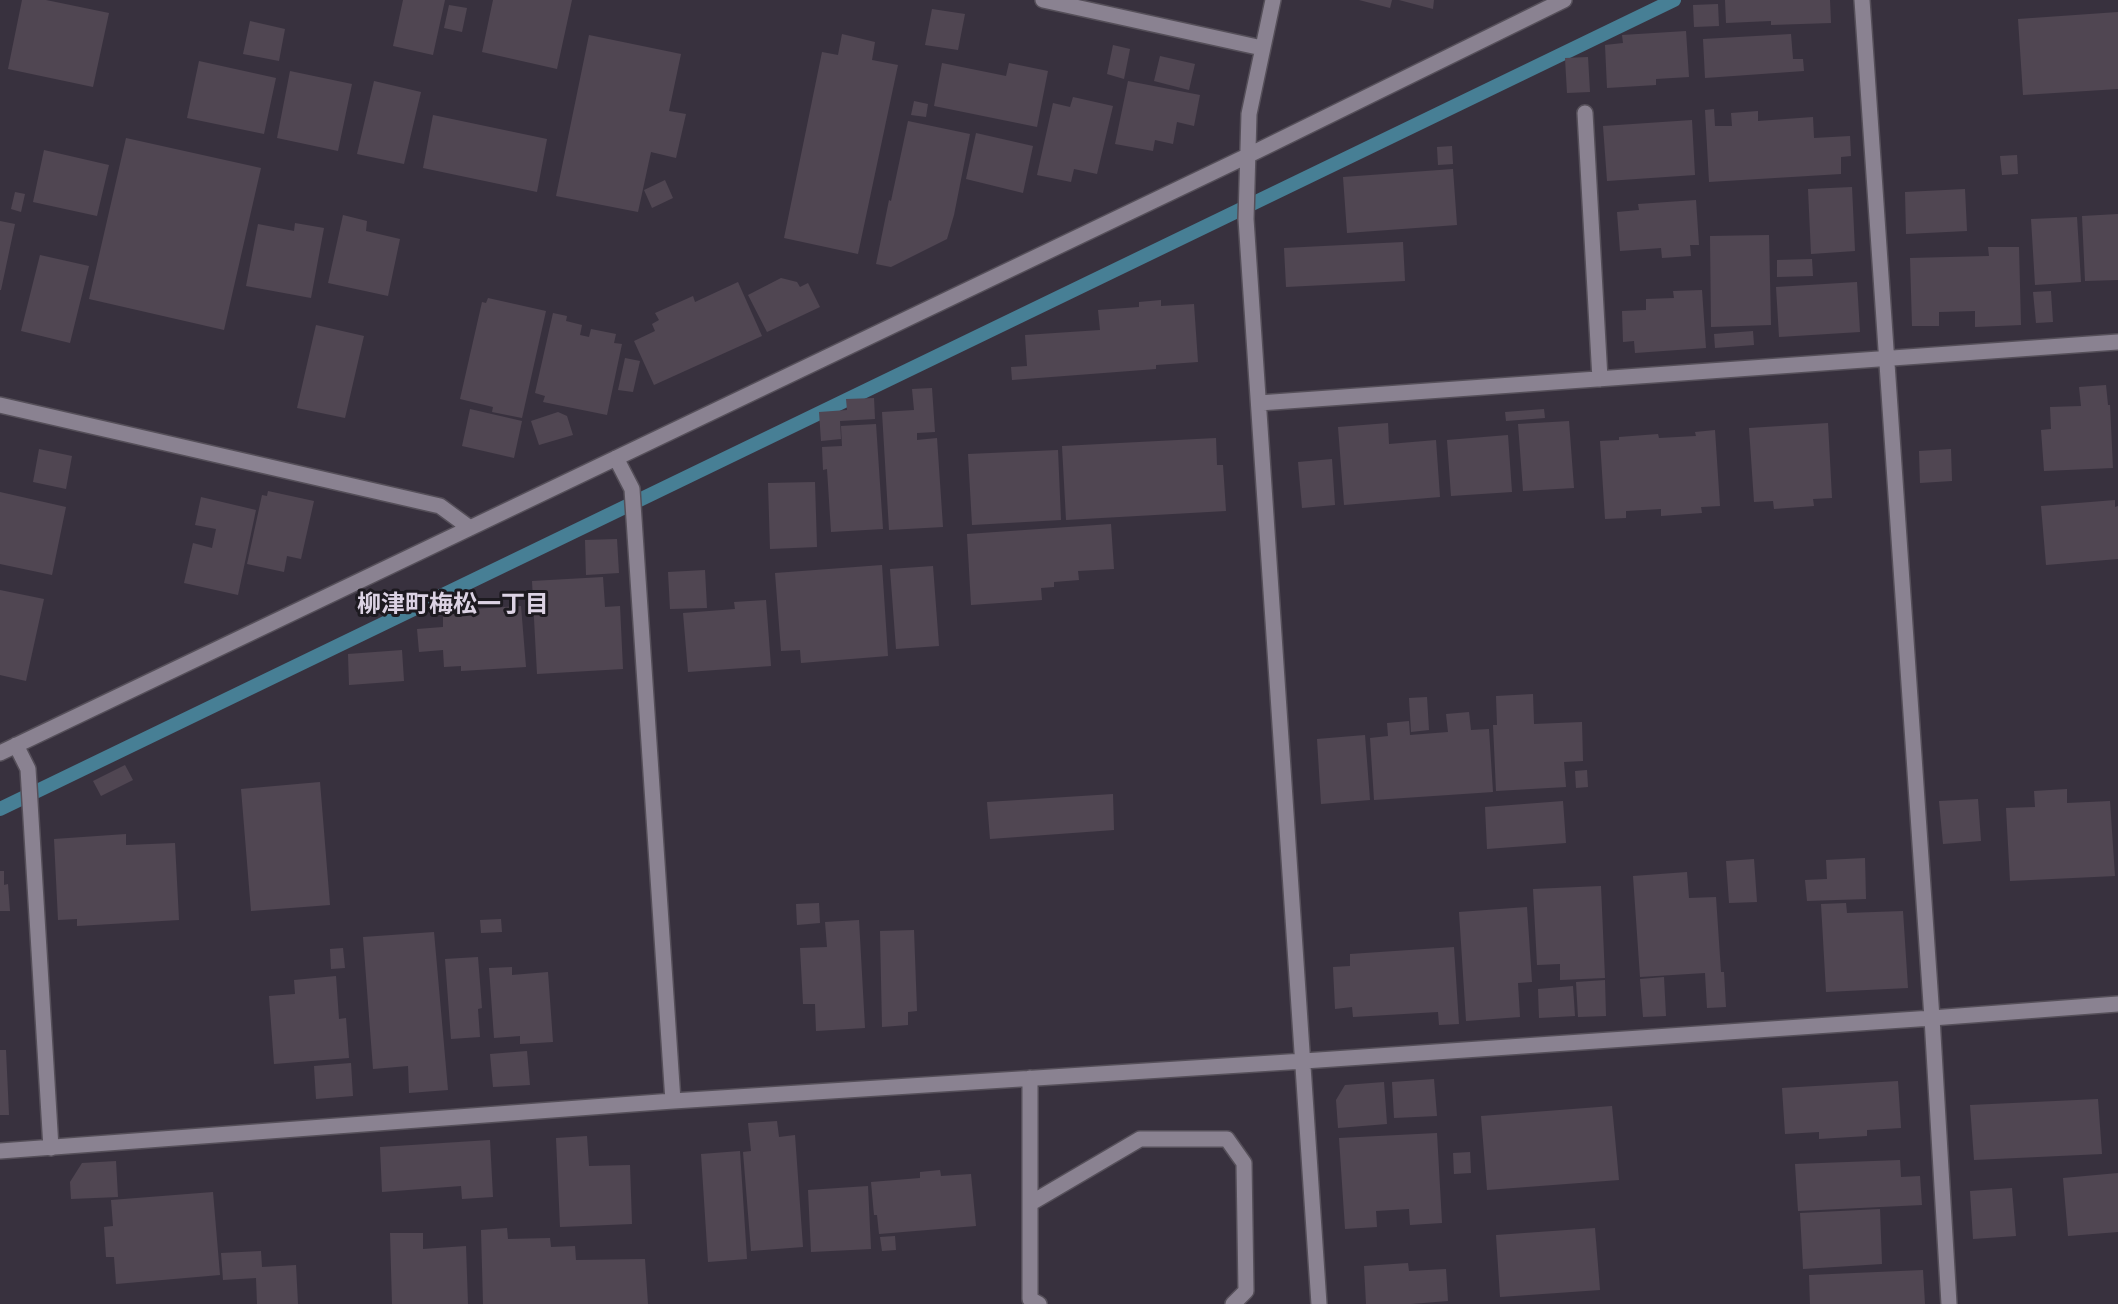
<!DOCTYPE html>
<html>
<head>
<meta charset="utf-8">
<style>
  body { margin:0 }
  canvas { display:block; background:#38313e }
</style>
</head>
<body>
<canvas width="2118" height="1304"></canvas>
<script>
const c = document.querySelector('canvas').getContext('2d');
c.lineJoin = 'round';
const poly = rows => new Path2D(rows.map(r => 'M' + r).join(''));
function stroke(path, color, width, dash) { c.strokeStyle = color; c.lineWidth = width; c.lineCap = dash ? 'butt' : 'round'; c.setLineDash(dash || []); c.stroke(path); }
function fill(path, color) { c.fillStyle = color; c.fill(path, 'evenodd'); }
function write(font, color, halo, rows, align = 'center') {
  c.font = font + ' Jost,"Noto Sans JP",sans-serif'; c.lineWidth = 6; c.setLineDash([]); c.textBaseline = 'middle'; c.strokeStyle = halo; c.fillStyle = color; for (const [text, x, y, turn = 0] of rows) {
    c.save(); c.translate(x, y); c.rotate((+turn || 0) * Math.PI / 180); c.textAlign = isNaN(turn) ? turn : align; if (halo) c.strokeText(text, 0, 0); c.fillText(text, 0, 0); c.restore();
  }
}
stroke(poly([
  [0,809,1674,0]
]), '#477f95', 14);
fill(poly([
  [22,0,46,0,109,13,93,87,8,69],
  [403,0,445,0,433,55,393,46],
  [493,0,572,0,557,69,482,52],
  [1359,0,1392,0,1390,8],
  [1399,0,1434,0,1433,9],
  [1725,0,1830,0,1831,23,1771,25,1771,21,1726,23],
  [1718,4,1719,26,1694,27,1693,5],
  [449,5,467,8,462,32,444,28],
  [932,9,965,14,958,50,925,45],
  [2118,12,2118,89,2023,95,2018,19],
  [250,21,285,29,279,61,243,54],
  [1686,31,1689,77,1656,79,1656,85,1607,88,1605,45,1623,43,1622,35],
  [842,34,875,42,872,60,898,65,858,254,784,238,822,52,838,55],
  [1791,34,1793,59,1803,59,1804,71,1705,78,1703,39],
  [589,35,681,54,669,111,686,114,676,158,651,152,638,212,556,196],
  [1113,45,1130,49,1124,79,1107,74],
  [1160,56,1195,64,1189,90,1154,81],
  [1588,57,1590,92,1567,93,1565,58],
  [199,61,276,78,264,134,187,118],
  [942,63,1006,76,1009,63,1048,71,1037,127,934,106],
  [290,71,352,84,338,151,277,138],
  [374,81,421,92,404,164,357,154],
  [1128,81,1200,95,1194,126,1177,122,1173,144,1155,140,1153,151,1115,144],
  [1073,97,1113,106,1097,174,1074,169,1071,182,1037,175,1053,103,1070,107],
  [914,101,928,104,926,117,911,115],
  [1714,109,1715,126,1732,126,1731,113,1758,111,1758,121,1813,117,1814,138,1850,136,1851,156,1841,157,1841,174,1709,182,1705,110],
  [433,115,547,139,537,192,423,168],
  [1692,120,1695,175,1607,181,1603,126],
  [908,121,970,134,954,215,947,239,891,267,876,264,889,200,891,201],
  [976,133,1033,146,1023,193,966,179],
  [126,138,261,168,224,330,89,299],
  [1452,146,1453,164,1438,165,1437,147],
  [44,150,109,165,97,216,33,202],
  [2017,155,2018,174,2002,175,2000,156],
  [1453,169,1457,225,1347,233,1343,177],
  [665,180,673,198,652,208,644,190],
  [1852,187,1855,251,1811,254,1808,189],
  [1965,189,1967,231,1906,234,1905,192],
  [15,192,25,194,21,212,11,209],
  [1696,200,1699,245,1690,245,1691,256,1662,258,1661,248,1620,251,1617,212,1639,210,1638,204],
  [2118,214,2118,280,2085,281,2082,216],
  [343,215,367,221,366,231,400,239,388,296,328,283],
  [2077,217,2081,282,2035,285,2031,219],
  [0,221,15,224,1,290,0,290],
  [295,223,324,228,311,298,246,286,258,224,294,231],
  [1769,235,1771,325,1711,327,1710,236],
  [1403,242,1405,281,1286,287,1284,248],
  [1988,247,2019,247,2021,325,1975,327,1975,311,1939,312,1939,326,1912,326,1910,258,1989,256],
  [40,255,89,266,70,343,21,331],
  [1812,259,1813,276,1777,277,1777,260],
  [781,278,797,282,800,287,808,283,820,307,767,332,748,295],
  [738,282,762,336,654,385,634,341,655,331,652,324,659,320,655,313,693,296,695,302],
  [1857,282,1860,332,1779,337,1776,287],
  [1702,290,1706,348,1635,353,1634,341,1623,342,1622,311,1646,310,1646,299,1674,298,1673,291],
  [2051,291,2053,322,2036,323,2033,292],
  [488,298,546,311,522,418,492,412,493,407,460,399,482,302,486,303],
  [1161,300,1161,306,1194,304,1198,362,1156,365,1156,369,1012,380,1011,367,1027,366,1025,335,1100,330,1098,310,1139,307,1139,302],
  [553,313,567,316,566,321,582,325,580,335,589,337,591,329,616,334,614,343,622,344,607,415,543,402,545,396,535,393],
  [316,325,364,336,345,418,297,408],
  [1753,331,1754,345,1715,348,1714,334],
  [625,358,640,361,633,392,618,390],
  [2106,385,2108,405,2110,405,2113,468,2044,471,2041,430,2051,429,2050,407,2081,406,2079,387],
  [932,388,935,432,917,433,917,440,937,438,943,527,889,530,882,412,914,410,912,389],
  [874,398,875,419,840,421,841,439,821,441,819,412,847,410,846,399],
  [470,409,522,421,514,458,462,446],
  [1544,409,1545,418,1506,421,1505,412],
  [558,412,567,416,573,435,539,445,531,421],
  [1569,421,1574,488,1523,491,1518,424],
  [1388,423,1389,444,1436,440,1440,497,1344,505,1338,427],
  [1828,423,1832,498,1813,499,1814,506,1774,509,1773,501,1754,502,1749,428],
  [876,424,883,529,831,532,827,469,823,470,822,447,842,446,841,426],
  [1715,430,1720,506,1701,507,1702,513,1661,516,1661,509,1626,511,1626,518,1605,519,1600,441,1619,440,1619,437,1658,434,1659,438,1696,436,1695,432],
  [1508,435,1512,492,1451,496,1447,440],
  [1216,438,1217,465,1223,465,1226,511,1066,520,1062,446],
  [39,449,72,456,66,489,33,482],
  [1951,449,1952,481,1920,483,1919,451],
  [1058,450,1061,520,972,525,968,454],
  [1332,459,1335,505,1302,508,1298,462],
  [815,482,817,547,770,549,768,483],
  [268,491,314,501,301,559,287,556,284,572,247,564,262,495,267,496],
  [0,492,66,507,52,575,0,564],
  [201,497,256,510,238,595,184,583,193,543,212,548,216,529,195,525],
  [2115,500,2115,507,2118,506,2118,559,2046,565,2041,506],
  [1111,524,1114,569,1078,571,1079,580,1054,582,1054,587,1041,588,1042,600,971,605,967,534],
  [617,539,619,573,586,575,585,540],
  [882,565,888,656,801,663,800,650,781,651,775,573],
  [933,566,939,646,896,649,890,569],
  [705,570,707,608,670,609,668,572],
  [603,577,605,607,620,606,623,669,537,674,532,581],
  [0,590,44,599,26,681,0,675],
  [766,600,771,666,688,672,683,613,735,609,734,602],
  [521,606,526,667,461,671,461,666,444,667,443,650,419,652,417,629,443,627,443,615,472,612,472,609],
  [402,650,404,681,349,685,348,654],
  [1533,694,1534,724,1582,722,1583,761,1564,762,1566,787,1496,791,1493,725,1497,725,1496,696],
  [1427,697,1429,730,1411,732,1409,698],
  [1469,712,1471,730,1489,729,1493,792,1374,800,1370,738,1388,736,1387,723,1409,721,1410,735,1448,732,1446,714],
  [1365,735,1370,800,1321,804,1317,739],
  [125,765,133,780,101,796,93,781],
  [1587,770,1588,787,1576,788,1575,771],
  [320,782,330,905,251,911,241,789],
  [2067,789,2067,803,2110,801,2115,876,2010,881,2006,808,2035,807,2034,791],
  [1113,794,1114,830,990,839,987,802],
  [1978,799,1981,841,1943,844,1939,801],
  [1563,801,1566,843,1487,849,1485,807],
  [126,834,126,845,175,843,179,920,77,926,77,919,58,920,54,839],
  [1865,858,1866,899,1807,901,1805,880,1827,879,1826,860],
  [1754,859,1757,902,1729,903,1726,861],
  [0,871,4,871,4,885,8,884,10,911,0,911],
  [1687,872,1689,898,1716,897,1721,972,1724,972,1726,1007,1707,1008,1705,973,1640,977,1633,876],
  [1601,886,1605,978,1560,980,1560,964,1537,965,1533,889],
  [819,903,820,923,797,925,796,904],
  [1846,903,1847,913,1903,911,1908,988,1826,992,1821,904],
  [1527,907,1532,982,1518,983,1520,1017,1466,1021,1459,912],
  [501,919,502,932,481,933,480,920],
  [859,920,865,1028,816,1031,815,1004,803,1004,800,948,827,947,825,922],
  [914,930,917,1011,908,1012,908,1025,882,1027,880,931],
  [434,932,448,1090,409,1093,408,1066,373,1069,363,937],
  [1454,947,1459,1024,1439,1025,1438,1012,1353,1017,1352,1007,1335,1009,1333,967,1350,966,1350,954],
  [343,948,345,968,331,969,330,949],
  [478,957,482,1008,478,1009,480,1037,451,1039,445,959],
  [512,967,512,975,548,972,553,1042,520,1044,520,1036,494,1038,489,968],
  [336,976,339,1019,346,1018,349,1058,274,1064,269,996,295,994,294,980],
  [1664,977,1666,1016,1643,1017,1640,979],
  [1605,980,1606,1016,1578,1017,1576,982],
  [1573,986,1575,1016,1539,1018,1538,989],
  [0,1050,6,1050,9,1115,0,1115],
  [527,1051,530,1085,493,1087,490,1054],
  [351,1063,353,1096,316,1099,314,1066],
  [1434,1079,1437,1116,1394,1118,1392,1082],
  [1898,1081,1901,1128,1867,1130,1867,1136,1819,1139,1819,1132,1785,1134,1782,1088],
  [1384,1082,1387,1124,1338,1128,1336,1100,1345,1085],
  [2098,1099,2102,1154,1974,1160,1970,1105],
  [1612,1106,1619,1180,1487,1190,1481,1116],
  [777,1121,779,1137,795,1135,803,1247,751,1251,743,1152,751,1151,748,1123],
  [1437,1133,1442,1223,1410,1225,1409,1209,1376,1211,1377,1227,1345,1229,1339,1138],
  [587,1136,589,1166,630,1165,632,1224,560,1227,556,1138],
  [490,1140,493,1197,462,1199,461,1186,382,1192,380,1147],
  [740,1151,747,1259,708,1262,701,1154],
  [1470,1152,1471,1173,1454,1174,1453,1153],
  [1900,1160,1901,1177,1920,1176,1922,1205,1798,1211,1795,1164],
  [116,1161,118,1197,71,1199,70,1182,82,1163],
  [940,1170,941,1176,971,1174,976,1226,879,1234,877,1215,874,1215,871,1182,920,1178,920,1172],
  [2118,1173,2118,1232,2068,1236,2063,1178],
  [868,1186,871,1249,811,1252,808,1190],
  [2012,1188,2016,1236,1973,1239,1970,1191],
  [213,1192,220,1275,116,1284,114,1257,106,1257,104,1227,113,1226,111,1200],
  [1880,1209,1882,1264,1803,1269,1800,1213],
  [507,1228,508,1239,550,1238,551,1247,575,1246,576,1260,645,1259,648,1304,483,1304,481,1230],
  [1595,1228,1600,1290,1500,1297,1496,1235],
  [390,1233,423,1233,423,1249,466,1246,468,1304,392,1304],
  [895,1236,896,1250,882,1251,880,1237],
  [261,1251,262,1267,296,1265,298,1304,257,1304,256,1278,223,1280,221,1253],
  [1408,1263,1409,1271,1446,1269,1448,1301,1411,1304,1366,1304,1364,1266],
  [1923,1270,1925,1304,1810,1304,1809,1275]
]), '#504652');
const minor = poly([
  [1043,0,1262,48],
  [1273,0,1249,114,1246,219,1319,1304],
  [1862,0,1932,1018,1949,1304],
  [1585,113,1600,379],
  [1259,403,2118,342],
  [0,405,440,506,470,528],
  [616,458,632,489,673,1101],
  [16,745,28,769,51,1148],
  [0,753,1247,156,1564,0],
  [1030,1078,1030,1299,1039,1304],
  [0,1151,673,1101,1304,1061,1932,1018,2118,1004],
  [1031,1203,1140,1139,1227,1139,1244,1163,1246,1291,1233,1304]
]);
stroke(minor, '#554f59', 18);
stroke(minor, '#8a8291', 15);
write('bold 24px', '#dcd3e4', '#1d1a20', [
  ["柳津町梅松一丁目",453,606]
]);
</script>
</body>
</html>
